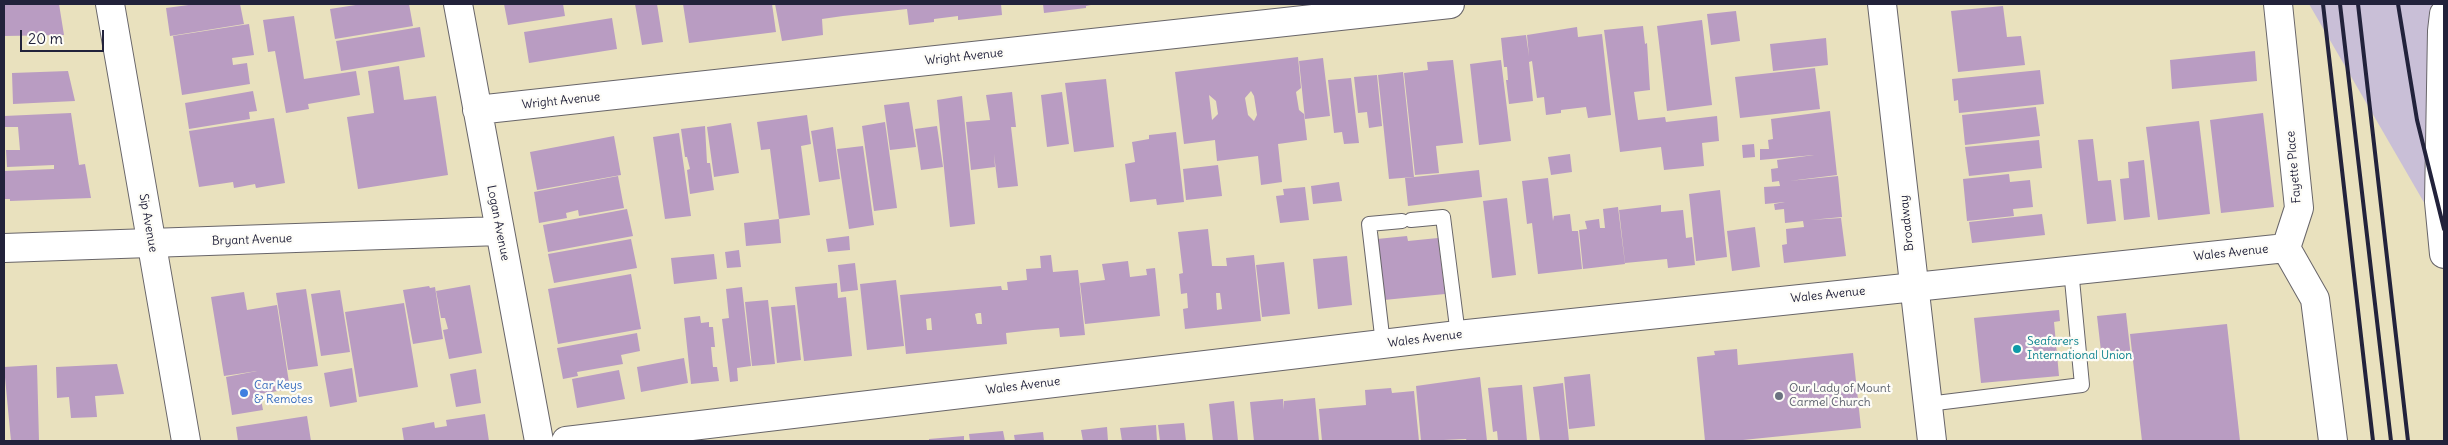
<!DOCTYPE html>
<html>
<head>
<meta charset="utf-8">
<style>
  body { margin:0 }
  #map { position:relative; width:2448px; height:445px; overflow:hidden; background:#e9e1be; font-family:Delius,sans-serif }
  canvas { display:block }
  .frame { position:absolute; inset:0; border:5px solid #22223b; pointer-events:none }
  .scale { position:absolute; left:20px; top:30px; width:84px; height:22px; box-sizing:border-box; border:2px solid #22223b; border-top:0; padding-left:6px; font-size:15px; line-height:18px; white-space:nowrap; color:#22223b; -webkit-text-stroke:4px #fdfcf7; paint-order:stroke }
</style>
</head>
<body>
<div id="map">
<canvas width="2448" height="445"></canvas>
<div class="frame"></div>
<div class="scale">20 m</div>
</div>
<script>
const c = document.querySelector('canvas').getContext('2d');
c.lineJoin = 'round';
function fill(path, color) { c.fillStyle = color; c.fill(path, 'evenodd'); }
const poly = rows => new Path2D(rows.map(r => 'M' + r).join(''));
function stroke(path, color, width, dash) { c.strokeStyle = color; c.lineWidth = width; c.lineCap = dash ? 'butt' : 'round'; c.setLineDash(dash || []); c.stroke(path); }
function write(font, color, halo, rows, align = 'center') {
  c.font = font + ' Delius,sans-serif'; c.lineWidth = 4.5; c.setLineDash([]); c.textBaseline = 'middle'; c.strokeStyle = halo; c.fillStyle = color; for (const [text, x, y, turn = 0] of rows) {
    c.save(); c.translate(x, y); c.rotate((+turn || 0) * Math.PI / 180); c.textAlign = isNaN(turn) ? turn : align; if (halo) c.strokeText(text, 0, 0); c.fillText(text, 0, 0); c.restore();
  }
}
fill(poly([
  [2309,4,2444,4,2444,237]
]), '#c9bfd7');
fill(poly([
  [4,4,59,4,64,35,4,36],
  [196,4,240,4,244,24,170,36,166,8],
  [362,4,409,4,413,26,335,39,330,9],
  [504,4,563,4,565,16,508,25],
  [635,4,657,4,663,42,642,45],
  [683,4,772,4,776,32,689,43],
  [775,4,1001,4,1002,15,958,20,958,16,934,19,934,22,909,25,907,9,843,16,822,19,823,35,782,41],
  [1043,4,1091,4,1091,5,1086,6,1086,8,1044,13],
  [2003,6,2007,37,2021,36,2025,65,1958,72,1951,11],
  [1736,11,1740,41,1711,45,1707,14],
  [294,16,304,79,356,71,360,95,308,104,309,109,286,113,275,51,268,52,263,20],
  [612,18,617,49,529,63,524,32],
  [1702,20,1712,105,1667,111,1657,26],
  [249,24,254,55,232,58,233,65,247,63,250,84,182,95,173,36],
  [1643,26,1645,44,1647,43,1650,90,1634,92,1638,120,1665,117,1666,122,1717,116,1719,141,1702,143,1704,166,1664,170,1661,147,1620,152,1604,30],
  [420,27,425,57,341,71,336,41],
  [1577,27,1578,37,1602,34,1611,115,1588,118,1586,107,1561,110,1561,113,1546,115,1544,97,1537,98,1532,61,1529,62,1533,101,1509,104,1506,80,1508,80,1507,67,1504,67,1501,38,1526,35,1529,56,1527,35],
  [1826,38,1828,65,1773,71,1770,44],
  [2255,51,2257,81,2172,89,2170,60],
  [1298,57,1301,88,1296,92,1299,110,1304,114,1307,140,1278,144,1282,182,1261,185,1258,156,1217,161,1215,140,1184,144,1175,72],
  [1251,91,1254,96,1257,115,1254,121,1248,115,1245,98],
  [1209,95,1216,101,1218,114,1212,120],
  [1323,58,1330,116,1305,119,1299,61],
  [1453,60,1463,143,1436,146,1439,173,1415,175,1404,73,1428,70,1427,62],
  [1501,60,1511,141,1479,145,1470,64],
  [399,66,404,100,436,96,448,175,358,189,347,117,374,113,368,71],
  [1815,68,1820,109,1740,118,1735,77],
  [2040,70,2044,104,1959,113,1958,100,1954,101,1952,79],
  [68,71,75,101,13,104,12,73],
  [1403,72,1414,177,1389,179,1378,75],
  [1377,75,1382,126,1369,128,1367,112,1358,113,1354,77],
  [1351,78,1359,143,1344,144,1342,132,1334,133,1328,80],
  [1106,79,1114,147,1074,152,1065,83],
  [253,91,257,111,249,112,250,119,189,129,185,103],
  [1012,92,1016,127,1011,127,1018,186,998,188,994,154,995,167,971,170,966,122,990,120,986,95],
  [1062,92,1069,144,1047,147,1041,95],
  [962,96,975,224,950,227,937,100],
  [909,102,916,147,890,150,884,105],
  [2036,107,2040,136,1965,145,1962,115],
  [1830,111,1837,175,1789,181,1838,176,1842,217,1810,220,1841,218,1846,256,1784,263,1782,245,1787,244,1786,229,1804,227,1803,221,1785,223,1784,209,1775,210,1774,204,1785,202,1765,204,1764,187,1780,186,1779,181,1772,182,1771,169,1778,168,1777,160,1814,155,1760,160,1760,149,1769,149,1768,140,1773,139,1771,119],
  [71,113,79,165,85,164,91,198,10,201,10,199,4,199,4,171,54,169,54,165,7,167,6,150,20,150,18,127,4,127,4,116],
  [2263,113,2274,207,2221,213,2210,120],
  [807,115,811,144,801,146,810,215,779,219,770,149,761,150,757,122],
  [274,118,285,183,256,188,255,184,234,188,233,182,199,187,189,131],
  [2199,121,2210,214,2158,220,2146,127],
  [885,122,897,208,874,211,862,126],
  [731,123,739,173,714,177,707,127],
  [705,126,707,163,710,163,714,190,690,194,687,170,690,169,687,157,685,157,681,129],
  [937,126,943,167,921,170,915,129],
  [833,127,840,179,819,182,811,131],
  [1176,132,1184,202,1157,205,1156,199,1130,202,1125,164,1135,162,1132,142,1149,139,1149,135],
  [679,133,691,216,665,219,653,137],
  [614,136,621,175,537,190,530,152],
  [2093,139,2098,181,2111,180,2116,221,2087,224,2078,140],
  [2039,140,2042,168,1969,176,1965,147],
  [1754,144,1755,157,1743,158,1742,145],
  [863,146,874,225,849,229,837,149],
  [1570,154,1572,172,1551,175,1548,157],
  [2144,160,2150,217,2124,220,2120,179,2129,178,2128,162],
  [1218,165,1222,196,1186,200,1183,169],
  [1479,170,1482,197,1408,206,1405,178],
  [2009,174,2010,182,2030,180,2033,207,2013,209,2014,216,1967,221,1963,179],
  [618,176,624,208,579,216,578,210,566,213,567,218,539,223,534,192],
  [1548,178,1553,221,1554,216,1570,214,1572,231,1578,231,1582,269,1538,274,1532,223,1527,224,1522,181],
  [1339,182,1342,201,1313,204,1311,186],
  [1305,187,1309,220,1280,223,1276,196,1284,195,1283,189],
  [1720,190,1727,257,1696,261,1689,194],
  [1507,198,1516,275,1492,278,1483,201],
  [1661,205,1661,212,1683,210,1686,238,1692,237,1695,265,1668,268,1667,259,1625,263,1619,210],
  [1618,207,1625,264,1583,269,1579,230,1587,229,1585,221,1599,219,1600,228,1605,228,1603,209],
  [627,209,633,236,548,252,543,225],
  [2042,214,2045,235,1972,243,1969,222],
  [779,219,781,243,746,246,744,223],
  [1755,227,1760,267,1732,271,1727,231],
  [1208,229,1212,266,1227,266,1226,258,1254,255,1261,321,1185,329,1183,309,1188,308,1187,293,1181,294,1179,274,1183,273,1178,232],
  [1216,293,1220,293,1222,309,1217,310],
  [849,236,850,250,828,252,826,239],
  [1407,236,1408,241,1438,238,1445,294,1384,300,1377,239],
  [631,239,637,268,554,283,548,254],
  [739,250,741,267,727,268,725,252],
  [714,254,717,279,674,284,671,258],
  [1051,255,1053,272,1078,270,1085,335,1060,337,1059,328,1033,330,1006,333,1007,344,906,354,900,295,1001,286,1002,290,1008,290,1007,282,1027,280,1026,269,1041,268,1040,256],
  [978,313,981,313,982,324,977,324,975,314],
  [931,318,932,330,927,330,926,319],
  [1347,256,1352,305,1318,309,1313,259],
  [1128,261,1130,277,1147,275,1146,269,1155,268,1160,316,1085,324,1080,283,1105,280,1102,264],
  [1284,262,1290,314,1262,317,1256,265],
  [855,263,858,290,841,292,838,265],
  [631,274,641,329,558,344,548,289],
  [896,280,904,346,867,350,860,284],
  [837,283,838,298,846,297,852,356,804,361,795,287],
  [470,285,482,353,449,359,443,330,448,329,445,318,441,318,436,291],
  [429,286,430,288,435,287,443,339,413,344,403,290],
  [742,287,751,366,737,368,738,381,730,382,722,319,729,318,726,289],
  [306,289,318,366,288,370,276,293],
  [340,290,350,352,321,356,311,294],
  [244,292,247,310,277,305,290,389,260,394,263,410,232,415,226,377,257,371,224,376,211,297],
  [768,300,775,364,752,366,745,302],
  [404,303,418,387,359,397,345,312],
  [795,305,801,360,777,363,771,307],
  [2059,310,2060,321,2054,322,2059,376,1981,383,1974,318],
  [2126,313,2131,357,2102,360,2097,316],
  [700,316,701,323,709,322,709,327,713,327,715,347,711,347,713,367,717,367,719,381,691,384,684,318],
  [2227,324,2240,441,2142,441,2130,334],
  [637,333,640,351,621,355,623,364,577,372,578,376,563,379,557,348],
  [1737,349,1738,365,1853,353,1861,428,1733,441,1705,441,1697,357,1715,355,1714,351],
  [684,358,688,383,641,392,637,367],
  [117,364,124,394,95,396,97,417,71,418,69,397,57,398,56,367],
  [37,365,39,441,11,441,4,367],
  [352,368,357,402,330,407,324,373],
  [476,369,481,403,456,407,450,374],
  [619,370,625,399,577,408,572,379],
  [1590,374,1595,426,1569,429,1564,377],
  [1480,377,1487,441,1467,441,1466,439,1421,441,1416,386],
  [1563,383,1569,441,1540,441,1533,387],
  [1522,385,1527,441,1498,441,1497,431,1493,432,1488,388],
  [1391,388,1392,393,1414,391,1419,441,1322,441,1319,409,1366,405,1365,390],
  [1315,398,1319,441,1254,441,1250,402,1283,399,1284,410,1284,401],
  [1234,401,1238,441,1213,441,1209,404],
  [485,414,489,441,404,441,402,428,434,422,435,428,447,426,446,420],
  [307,416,311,441,238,441,236,427],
  [1184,423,1186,441,1160,441,1158,425],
  [1156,425,1157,441,1122,441,1120,428],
  [1107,427,1108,441,1083,441,1081,430],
  [1003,431,1005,441,970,441,969,434],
  [1043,432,1044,441,1015,441,1014,435],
  [964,436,964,441,929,441,929,439]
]), '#b99cc2');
const lane = poly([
  [1411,220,1443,217,1458,335],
  [1383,344,1369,224,1402,221],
  [1928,404,2082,385,2071,269]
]);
const street = poly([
  [458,4,539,441],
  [2278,4,2299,208,2286,248,2315,299,2333,441],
  [477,110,1450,4],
  [4,248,500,231],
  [566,441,1458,335,2286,248]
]);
const secondary = poly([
  [110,4,186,441],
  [1882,4,1932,441],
  [2444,14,2442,31,2439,202,2444,254]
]);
stroke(lane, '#686569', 16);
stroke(street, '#686569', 30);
stroke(secondary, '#686569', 30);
stroke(lane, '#fff', 14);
stroke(street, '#fff', 28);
stroke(secondary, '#fff', 28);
stroke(poly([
  [2323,4,2373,441],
  [2340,4,2391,441],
  [2358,4,2408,441],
  [2398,4,2417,120,2444,229]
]), '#22223b', 4);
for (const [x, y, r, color] of [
  [2017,349,5,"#0f9aa8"],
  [244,393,5,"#3f7fe0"],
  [1779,396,5,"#6b7280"]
]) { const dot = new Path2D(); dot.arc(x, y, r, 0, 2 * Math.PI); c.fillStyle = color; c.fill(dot); stroke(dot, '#fdfcf7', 2); }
write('12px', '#22223b', '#fdfcf7', [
  ["Wright Avenue",964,57,-6],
  ["Wright Avenue",561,101,-6],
  ["Fayette Place",2294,167,-95],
  ["Sip Avenue",148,223,80],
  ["Logan Avenue",498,223,79],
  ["Broadway",1907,223,-96],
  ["Bryant Avenue",252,240,-2],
  ["Wales Avenue",2231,253,-6],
  ["Wales Avenue",1828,295,-6],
  ["Wales Avenue",1425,339,-7],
  ["Wales Avenue",1023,386,-7]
]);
write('12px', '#0d838f', '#fdfcf7', [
  ["Seafarers",2027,342],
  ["International Union",2027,356]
], 'left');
write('12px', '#366cbe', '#fdfcf7', [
  ["Car Keys",254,386],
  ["& Remotes",254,400]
], 'left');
write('12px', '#5b616d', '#fdfcf7', [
  ["Our Lady of Mount",1789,389],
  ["Carmel Church",1789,403]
], 'left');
</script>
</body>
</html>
